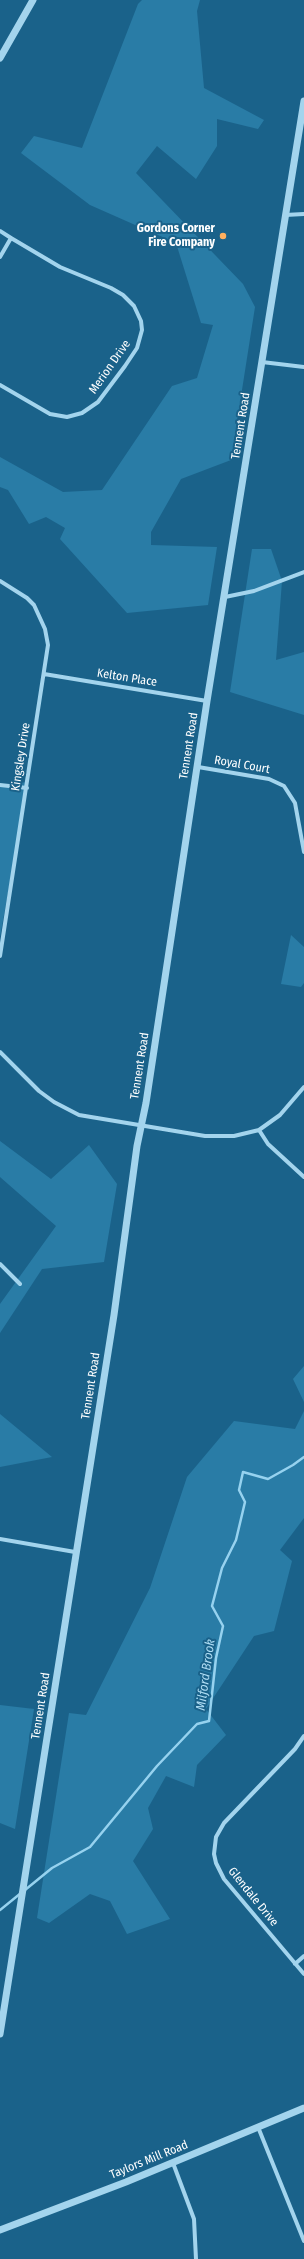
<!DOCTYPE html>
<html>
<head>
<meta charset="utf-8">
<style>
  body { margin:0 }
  canvas { display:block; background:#1a628a }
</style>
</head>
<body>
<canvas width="304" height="2259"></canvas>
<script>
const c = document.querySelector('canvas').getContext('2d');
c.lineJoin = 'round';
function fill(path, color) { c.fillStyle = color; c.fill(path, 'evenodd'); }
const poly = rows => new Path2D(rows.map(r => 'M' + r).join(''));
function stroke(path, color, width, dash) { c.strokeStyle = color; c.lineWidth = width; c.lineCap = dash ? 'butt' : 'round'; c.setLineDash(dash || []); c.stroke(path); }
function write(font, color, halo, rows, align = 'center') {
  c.font = font + ' "Fira Sans Condensed",sans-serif'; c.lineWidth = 4; c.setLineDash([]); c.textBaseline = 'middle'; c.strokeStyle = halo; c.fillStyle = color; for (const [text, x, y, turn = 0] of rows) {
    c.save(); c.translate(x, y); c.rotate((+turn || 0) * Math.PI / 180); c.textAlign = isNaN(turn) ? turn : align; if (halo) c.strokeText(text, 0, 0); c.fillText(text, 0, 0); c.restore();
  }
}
fill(poly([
  [142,0,200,0,197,11,204,88,264,120,258,129,217,119,217,146,196,179,157,146,136,173,243,284,255,307,231,460,181,479,151,532,151,545,217,547,208,605,127,613,60,539,65,528,46,517,29,524,8,490,0,487,0,457,63,492,102,490,172,386,197,378,213,325,201,323,176,243,90,205,21,153,34,136,82,148,138,4],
  [252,549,271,549,282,581,276,660,304,652,304,715,230,692],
  [28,782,0,937,0,785],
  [291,935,304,947,304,983,301,987,281,984],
  [0,1141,51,1179,89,1145,117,1184,104,1262,42,1269,0,1333,0,1304,56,1226,0,1177],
  [304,1366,304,1402,293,1379],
  [304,1411,304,1518,280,1550,292,1561,274,1631,254,1636,206,1709,226,1735,197,1765,194,1787,166,1776,148,1808,153,1829,133,1861,170,1919,127,1934,110,1901,90,1894,49,1923,37,1918,69,1713,86,1715,150,1588,187,1477,234,1421,295,1429],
  [0,1414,52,1457,0,1467],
  [0,1705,34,1709,15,1829,0,1823]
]), '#297ca6');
stroke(poly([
  [25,1890,52,1868,90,1847,157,1766,197,1724,209,1721,216,1658,223,1626,212,1606,222,1568,236,1540,245,1502,239,1490,243,1472,268,1479,293,1465,304,1457],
  [0,1910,21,1893]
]), '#96d2ef', 2.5);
stroke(poly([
  [285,215,304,214],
  [0,231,11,238],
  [0,257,11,238,60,267,111,288,123,295,134,306,141,321,142,330,137,348,125,366,98,402,82,413,67,417,50,414,0,385],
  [262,362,304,367],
  [0,581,27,598,34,605,45,629,48,645,0,956],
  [225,597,254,591,304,572],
  [44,674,207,701],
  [198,767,269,779,284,786,295,803,304,852],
  [0,785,27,788],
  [0,1052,39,1091,54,1102,79,1115,205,1136,234,1136,259,1130,280,1115,304,1087],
  [259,1130,268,1144,304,1177],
  [0,1264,20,1284],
  [0,1539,75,1552],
  [304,1736,295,1749,224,1823,216,1837,214,1854,216,1863,224,1879,304,1974],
  [295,1964,304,1956],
  [258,2127,304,2241],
  [173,2163,194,2219,196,2259]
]), '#a3d4ed', 4);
stroke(poly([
  [0,58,33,0],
  [0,2034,114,1315,137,1146,146,1103,207,701,304,101],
  [0,2230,126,2182,304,2108]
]), '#a3d4ed', 7);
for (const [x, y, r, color] of [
  [223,236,4,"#ffb05f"]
]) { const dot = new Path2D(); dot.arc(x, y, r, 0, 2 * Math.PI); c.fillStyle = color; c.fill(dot); stroke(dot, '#1a628a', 1.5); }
write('bold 12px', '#fff', '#1a628a', [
  ["Gordons Corner",215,229],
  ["Fire Company",215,243]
], 'right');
write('12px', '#fff', '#1a628a', [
  ["Merion Drive",110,367,-55],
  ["Tennent Road",241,426,-81],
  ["Kelton Place",127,678,9],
  ["Tennent Road",189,746,-81],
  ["Kingsley Drive",21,757,-81],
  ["Royal Court",242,765,10],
  ["Tennent Road",140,1066,-81],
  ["Tennent Road",91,1386,-81],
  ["Tennent Road",41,1706,-81],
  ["Glendale Drive",253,1897,51],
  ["Taylors Mill Road",149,2160,-22]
]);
write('italic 13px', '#afddf4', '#1a628a', [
  ["Milford Brook",206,1675,-82]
]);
</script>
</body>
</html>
